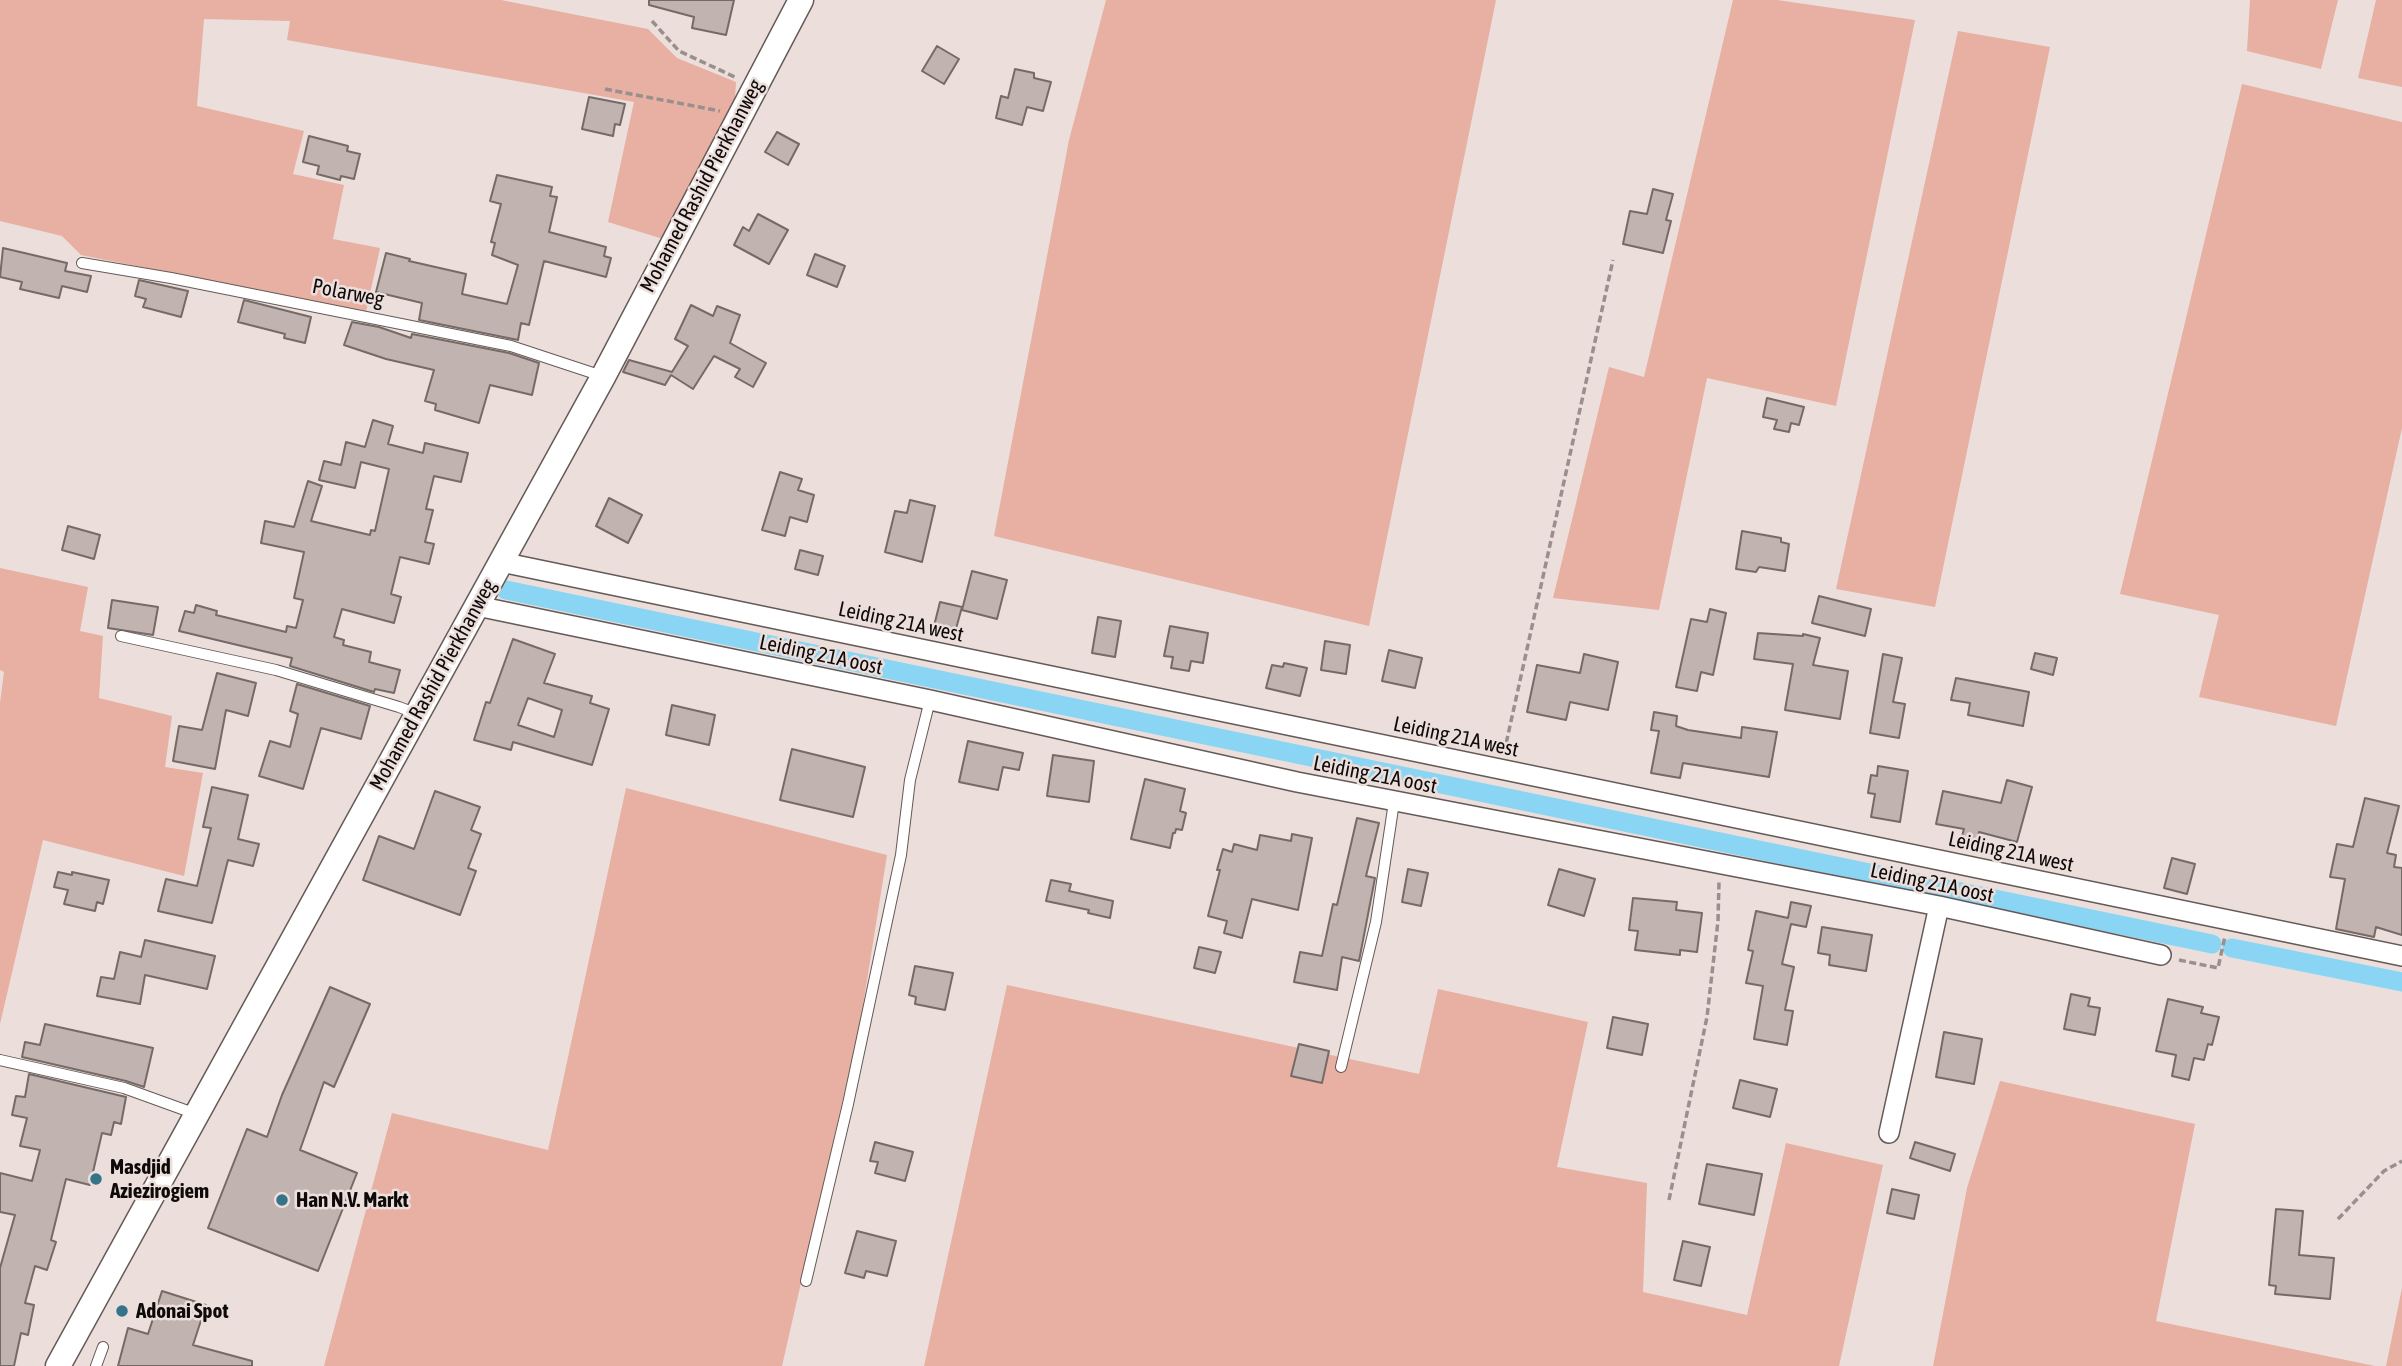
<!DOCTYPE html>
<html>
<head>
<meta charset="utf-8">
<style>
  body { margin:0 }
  canvas { display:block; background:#ebdedb }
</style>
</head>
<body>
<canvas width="2402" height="1366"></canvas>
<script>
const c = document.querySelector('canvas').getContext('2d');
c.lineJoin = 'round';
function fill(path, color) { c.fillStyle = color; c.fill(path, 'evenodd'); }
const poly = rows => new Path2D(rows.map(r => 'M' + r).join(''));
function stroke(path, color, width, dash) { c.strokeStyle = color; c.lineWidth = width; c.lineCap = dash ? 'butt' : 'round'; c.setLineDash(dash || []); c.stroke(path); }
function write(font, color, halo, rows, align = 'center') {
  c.font = font + ' "Asap Condensed",sans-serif'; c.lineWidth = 5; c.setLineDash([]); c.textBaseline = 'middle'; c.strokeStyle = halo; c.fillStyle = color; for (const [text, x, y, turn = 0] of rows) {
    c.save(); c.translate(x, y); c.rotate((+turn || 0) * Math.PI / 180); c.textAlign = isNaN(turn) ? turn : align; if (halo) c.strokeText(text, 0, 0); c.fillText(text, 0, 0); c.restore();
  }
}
fill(poly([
  [0,0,501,0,648,29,677,58,736,82,735,98,663,239,608,222,634,102,287,40,290,21,204,19,197,106,304,131,293,174,344,185,333,239,380,248,366,312,81,255,62,236,0,221],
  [1106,0,1496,0,1369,626,994,536,1069,140],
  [1733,0,1777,0,1915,20,1836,406,1707,378,1659,610,1553,598,1609,367,1644,377],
  [2250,0,2338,0,2321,69,2247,51],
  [2376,0,2402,0,2402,87,2358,78],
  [1958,31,2050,47,1935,607,1836,589],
  [2242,84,2402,122,2402,428,2336,726,2199,697,2219,615,2120,594],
  [0,568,88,587,80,631,103,636,99,698,172,716,165,767,203,773,184,876,43,840,0,1024,0,703,4,672,0,670],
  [626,788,887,855,860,1024,782,1366,324,1366,392,1113,548,1150],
  [1007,985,1419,1074,1438,989,1588,1022,1557,1167,1647,1183,1643,1292,1747,1315,1786,1143,1883,1165,1839,1366,924,1366],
  [2000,1081,2195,1124,2156,1321,2375,1366,1933,1366,1967,1188],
  [2402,1288,2402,1366,2386,1366]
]), '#e7b0a3');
stroke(poly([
  [506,590,2212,944],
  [2232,948,2402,982]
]), '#89d5f3', 19);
const building = poly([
  [649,0,734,0,726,35,692,28,694,17,649,5,649,0],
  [937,46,959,59,944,84,922,71,937,46],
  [1015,69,1034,73,1034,78,1051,82,1043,111,1027,107,1022,125,996,118,1001,96,1008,98,1015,69],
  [589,97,625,104,620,125,615,124,613,136,582,129,589,97],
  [777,132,799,144,788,165,765,152,777,132],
  [309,136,348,146,347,151,360,154,354,179,341,176,340,180,317,174,319,166,303,162,309,136],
  [497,175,552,187,550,196,557,197,549,232,606,247,604,256,611,258,606,277,544,261,529,325,521,323,518,340,419,320,422,303,376,292,386,253,410,259,409,261,466,274,462,294,507,304,518,265,492,255,495,243,491,242,501,204,490,201,497,175],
  [1653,189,1673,194,1666,220,1671,221,1663,253,1623,244,1630,211,1647,214,1653,189],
  [758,214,788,230,769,264,734,245,743,227,749,231,758,214],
  [3,248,67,263,65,271,91,276,87,292,62,286,59,298,20,289,22,282,0,277,3,248],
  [815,254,845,266,837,287,807,275,815,254],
  [139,280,188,291,181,317,143,307,146,299,135,296,139,280],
  [244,300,311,317,305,343,284,338,285,334,238,322,244,300],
  [691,305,713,316,717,306,740,315,730,343,766,363,753,387,735,377,740,369,714,356,693,389,671,375,665,385,623,372,629,360,672,372,688,346,675,339,691,305],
  [352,322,379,327,411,338,412,334,509,353,539,363,532,395,490,385,479,423,435,410,436,404,425,401,434,370,386,359,344,345,352,322],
  [1767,398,1804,407,1799,425,1791,423,1789,432,1774,429,1777,420,1763,417,1767,398],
  [373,420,393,426,388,444,423,453,425,443,468,453,461,482,434,476,426,509,433,510,425,542,434,544,429,564,400,557,391,594,401,597,394,623,342,609,334,637,344,640,343,645,371,652,369,662,400,670,394,693,375,689,374,692,290,666,292,658,179,631,185,611,194,613,196,605,217,611,216,615,286,632,287,626,296,628,303,600,294,598,304,552,261,543,265,521,294,527,308,481,322,486,311,521,370,535,371,530,375,531,389,469,361,462,355,488,319,480,324,461,341,465,346,442,365,447,373,420],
  [780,472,802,479,798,490,814,495,807,522,790,517,785,536,762,530,780,472],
  [609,498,642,515,628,543,596,526,609,498],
  [910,500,935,506,922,562,885,552,895,511,907,513,910,500],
  [68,526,100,535,94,559,62,550,68,526],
  [1742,531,1781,538,1781,542,1789,544,1785,571,1759,567,1756,572,1736,569,1742,531],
  [800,550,823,556,818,575,795,569,800,550],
  [972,571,1007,580,997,619,962,610,972,571],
  [1819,596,1871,609,1865,636,1812,623,1819,596],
  [112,600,158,607,153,635,108,628,112,600],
  [940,602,962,607,954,636,933,630,940,602],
  [1710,609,1726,613,1713,675,1701,672,1697,691,1676,687,1691,619,1707,622,1710,609],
  [1098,617,1121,621,1115,657,1092,653,1098,617],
  [1170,626,1208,633,1203,663,1191,661,1189,671,1171,668,1173,657,1164,656,1170,626],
  [1758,633,1803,636,1803,634,1820,638,1813,665,1848,671,1840,719,1785,710,1793,664,1754,659,1758,633],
  [513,639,555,654,544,683,592,696,590,703,609,709,592,765,513,742,511,750,474,740,486,702,490,703,513,639],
  [528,698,562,710,554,737,518,725,528,698],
  [1325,641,1350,645,1346,674,1321,670,1325,641],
  [1389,650,1422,658,1415,688,1382,681,1389,650],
  [2035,653,2057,658,2053,675,2031,669,2035,653],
  [1584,654,1618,662,1608,710,1570,702,1566,720,1527,712,1537,665,1580,673,1584,654],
  [1883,654,1902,658,1893,702,1905,704,1899,738,1870,733,1883,654],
  [1284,663,1307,668,1300,696,1266,688,1272,665,1283,667,1284,663],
  [217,673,256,683,248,716,226,710,215,769,173,761,179,726,202,730,217,673],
  [1956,678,2029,692,2023,726,1968,715,1970,703,1951,700,1956,678],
  [297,684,370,706,361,739,321,728,303,789,259,776,270,741,290,747,298,714,290,711,297,684],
  [672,705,715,715,709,745,666,735,672,705],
  [1654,712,1677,716,1676,726,1688,730,1741,738,1742,727,1777,732,1769,777,1683,763,1680,778,1651,773,1659,731,1651,730,1654,712],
  [968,741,1023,753,1019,770,1003,767,998,790,959,782,968,741],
  [792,749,865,767,853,817,780,800,792,749],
  [1053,755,1094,761,1089,802,1047,796,1053,755],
  [1878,766,1908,771,1900,822,1871,817,1875,794,1868,793,1871,775,1877,776,1878,766],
  [1145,779,1185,789,1180,811,1186,813,1182,830,1176,829,1175,833,1173,833,1170,848,1131,839,1145,779],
  [2007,780,2032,787,2017,842,1979,832,1976,846,1960,843,1964,829,1936,824,1943,791,2001,803,2007,780],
  [212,787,248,795,238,839,259,844,253,866,228,860,212,923,158,911,166,879,197,886,211,828,203,827,212,787],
  [435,791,480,807,471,830,481,834,468,868,476,871,460,915,363,880,379,836,414,849,435,791],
  [2365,798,2399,806,2387,853,2396,855,2394,867,2402,868,2402,935,2376,927,2374,937,2336,929,2345,879,2330,877,2337,844,2353,847,2365,798],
  [1357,818,1379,823,1366,876,1375,878,1359,961,1342,957,1337,990,1294,982,1300,952,1322,956,1333,904,1337,905,1357,818],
  [1292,834,1312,838,1298,910,1252,899,1242,938,1224,933,1227,921,1208,916,1220,870,1217,870,1223,849,1232,852,1234,844,1257,850,1260,835,1291,841,1292,834],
  [2172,858,2195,864,2187,894,2164,888,2172,858],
  [1408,869,1428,873,1421,906,1402,902,1408,869],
  [1559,869,1595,879,1584,916,1548,905,1559,869],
  [58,872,72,875,72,872,109,880,103,904,97,902,95,911,64,904,68,890,54,887,58,872],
  [1051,880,1071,884,1069,891,1113,901,1110,918,1088,913,1089,910,1046,901,1051,880],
  [1633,898,1677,902,1676,910,1702,913,1697,952,1680,950,1680,955,1635,950,1638,931,1629,930,1633,898],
  [1791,902,1811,906,1806,927,1791,924,1782,964,1794,967,1785,1010,1793,1011,1787,1045,1754,1039,1763,986,1746,983,1753,951,1748,950,1756,911,1788,918,1791,902],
  [1822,927,1872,935,1866,971,1829,965,1830,955,1818,953,1822,927],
  [145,940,215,956,207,989,145,975,140,1004,97,996,101,977,114,979,120,952,141,957,145,940],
  [1199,947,1221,952,1215,973,1194,968,1199,947],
  [915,966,953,973,945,1010,915,1004,916,997,909,995,915,966],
  [330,987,370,1004,334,1087,324,1082,300,1150,357,1173,318,1271,208,1228,247,1129,267,1137,282,1095,330,987],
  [2071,994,2090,998,2088,1006,2100,1008,2095,1035,2064,1029,2071,994],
  [2168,999,2203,1007,2201,1013,2219,1017,2212,1045,2208,1044,2204,1060,2194,1058,2189,1080,2172,1076,2176,1055,2156,1051,2168,999],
  [1613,1017,1648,1024,1642,1055,1607,1048,1613,1017],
  [45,1024,153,1048,144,1087,126,1081,22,1057,25,1042,40,1045,45,1024],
  [1944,1032,1982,1039,1974,1084,1936,1077,1944,1032],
  [1299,1044,1329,1051,1322,1083,1291,1076,1299,1044],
  [29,1074,126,1097,121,1124,114,1122,111,1135,102,1133,90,1185,66,1179,51,1240,56,1242,47,1270,35,1266,25,1303,34,1305,28,1335,21,1333,14,1366,0,1366,0,1268,15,1215,0,1212,0,1173,32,1181,40,1150,20,1146,27,1118,12,1115,16,1096,25,1097,29,1074],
  [1740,1080,1777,1089,1770,1117,1733,1108,1740,1080],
  [875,1142,913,1152,905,1181,875,1173,878,1162,870,1161,875,1142],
  [1915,1142,1955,1154,1950,1171,1910,1158,1915,1142],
  [1707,1164,1762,1174,1754,1215,1699,1204,1707,1164],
  [1892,1189,1919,1195,1914,1219,1887,1213,1892,1189],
  [2276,1209,2303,1211,2299,1255,2334,1258,2330,1299,2275,1294,2276,1286,2269,1285,2276,1209],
  [857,1231,896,1241,887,1276,866,1271,864,1278,845,1273,857,1231],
  [1683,1241,1710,1247,1701,1286,1674,1280,1683,1241],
  [162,1291,206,1305,193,1345,252,1361,252,1366,118,1366,128,1328,148,1334,162,1291]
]);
fill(building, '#c0b3b0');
stroke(building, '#766a67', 2);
const service = poly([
  [82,263,171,278,511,346,602,376],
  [121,636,276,670,399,707,417,714],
  [0,1060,124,1088,196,1114],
  [1341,1067,1376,922,1394,802],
  [806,1281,848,1104,901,855,910,780,930,700],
  [96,1366,103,1347]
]);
const minor = poly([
  [501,562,2402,956],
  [477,606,930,700,1297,782,1939,906,2161,955],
  [1889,1133,1939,906]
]);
const tertiary = poly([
  [58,1366,603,377,801,0]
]);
stroke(service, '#655a57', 12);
stroke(minor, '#655a57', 22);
stroke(tertiary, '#655a57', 27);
stroke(poly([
  [652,21,679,51,737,78],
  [605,89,720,111],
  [1504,753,1613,260],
  [2179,960,2218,968,2225,936],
  [1669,1200,1707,1017,1718,921,1719,882],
  [2338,1219,2384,1171,2402,1161]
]), '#998f8d', 3.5, [7, 3.5]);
stroke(service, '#fff', 10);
stroke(minor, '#fff', 19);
stroke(tertiary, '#fff', 24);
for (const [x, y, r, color] of [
  [96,1179,7,"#36738a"],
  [282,1200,7,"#36738a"],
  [122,1311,7,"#36738a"]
]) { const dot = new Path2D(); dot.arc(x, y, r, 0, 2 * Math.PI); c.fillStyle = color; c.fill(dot); stroke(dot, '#ebdedb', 2.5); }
write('21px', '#0e0a09', '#ebdedb', [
  ["Mohamed Rashid Pierkhanweg",702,186,-62],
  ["Polarweg",348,293,11],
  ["Leiding 21A west",901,622,12],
  ["Leiding 21A oost",821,655,12],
  ["Mohamed Rashid Pierkhanweg",433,685,-61],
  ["Leiding 21A west",1456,737,12],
  ["Leiding 21A oost",1375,775,11],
  ["Leiding 21A west",2011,852,12],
  ["Leiding 21A oost",1932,883,12]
]);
write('bold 21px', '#0e0a09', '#ebdedb', [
  ["Masdjid",110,1167],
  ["Aziezirogiem",110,1191],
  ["Han N.V. Markt",296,1200],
  ["Adonai Spot",136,1311]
], 'left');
</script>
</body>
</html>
